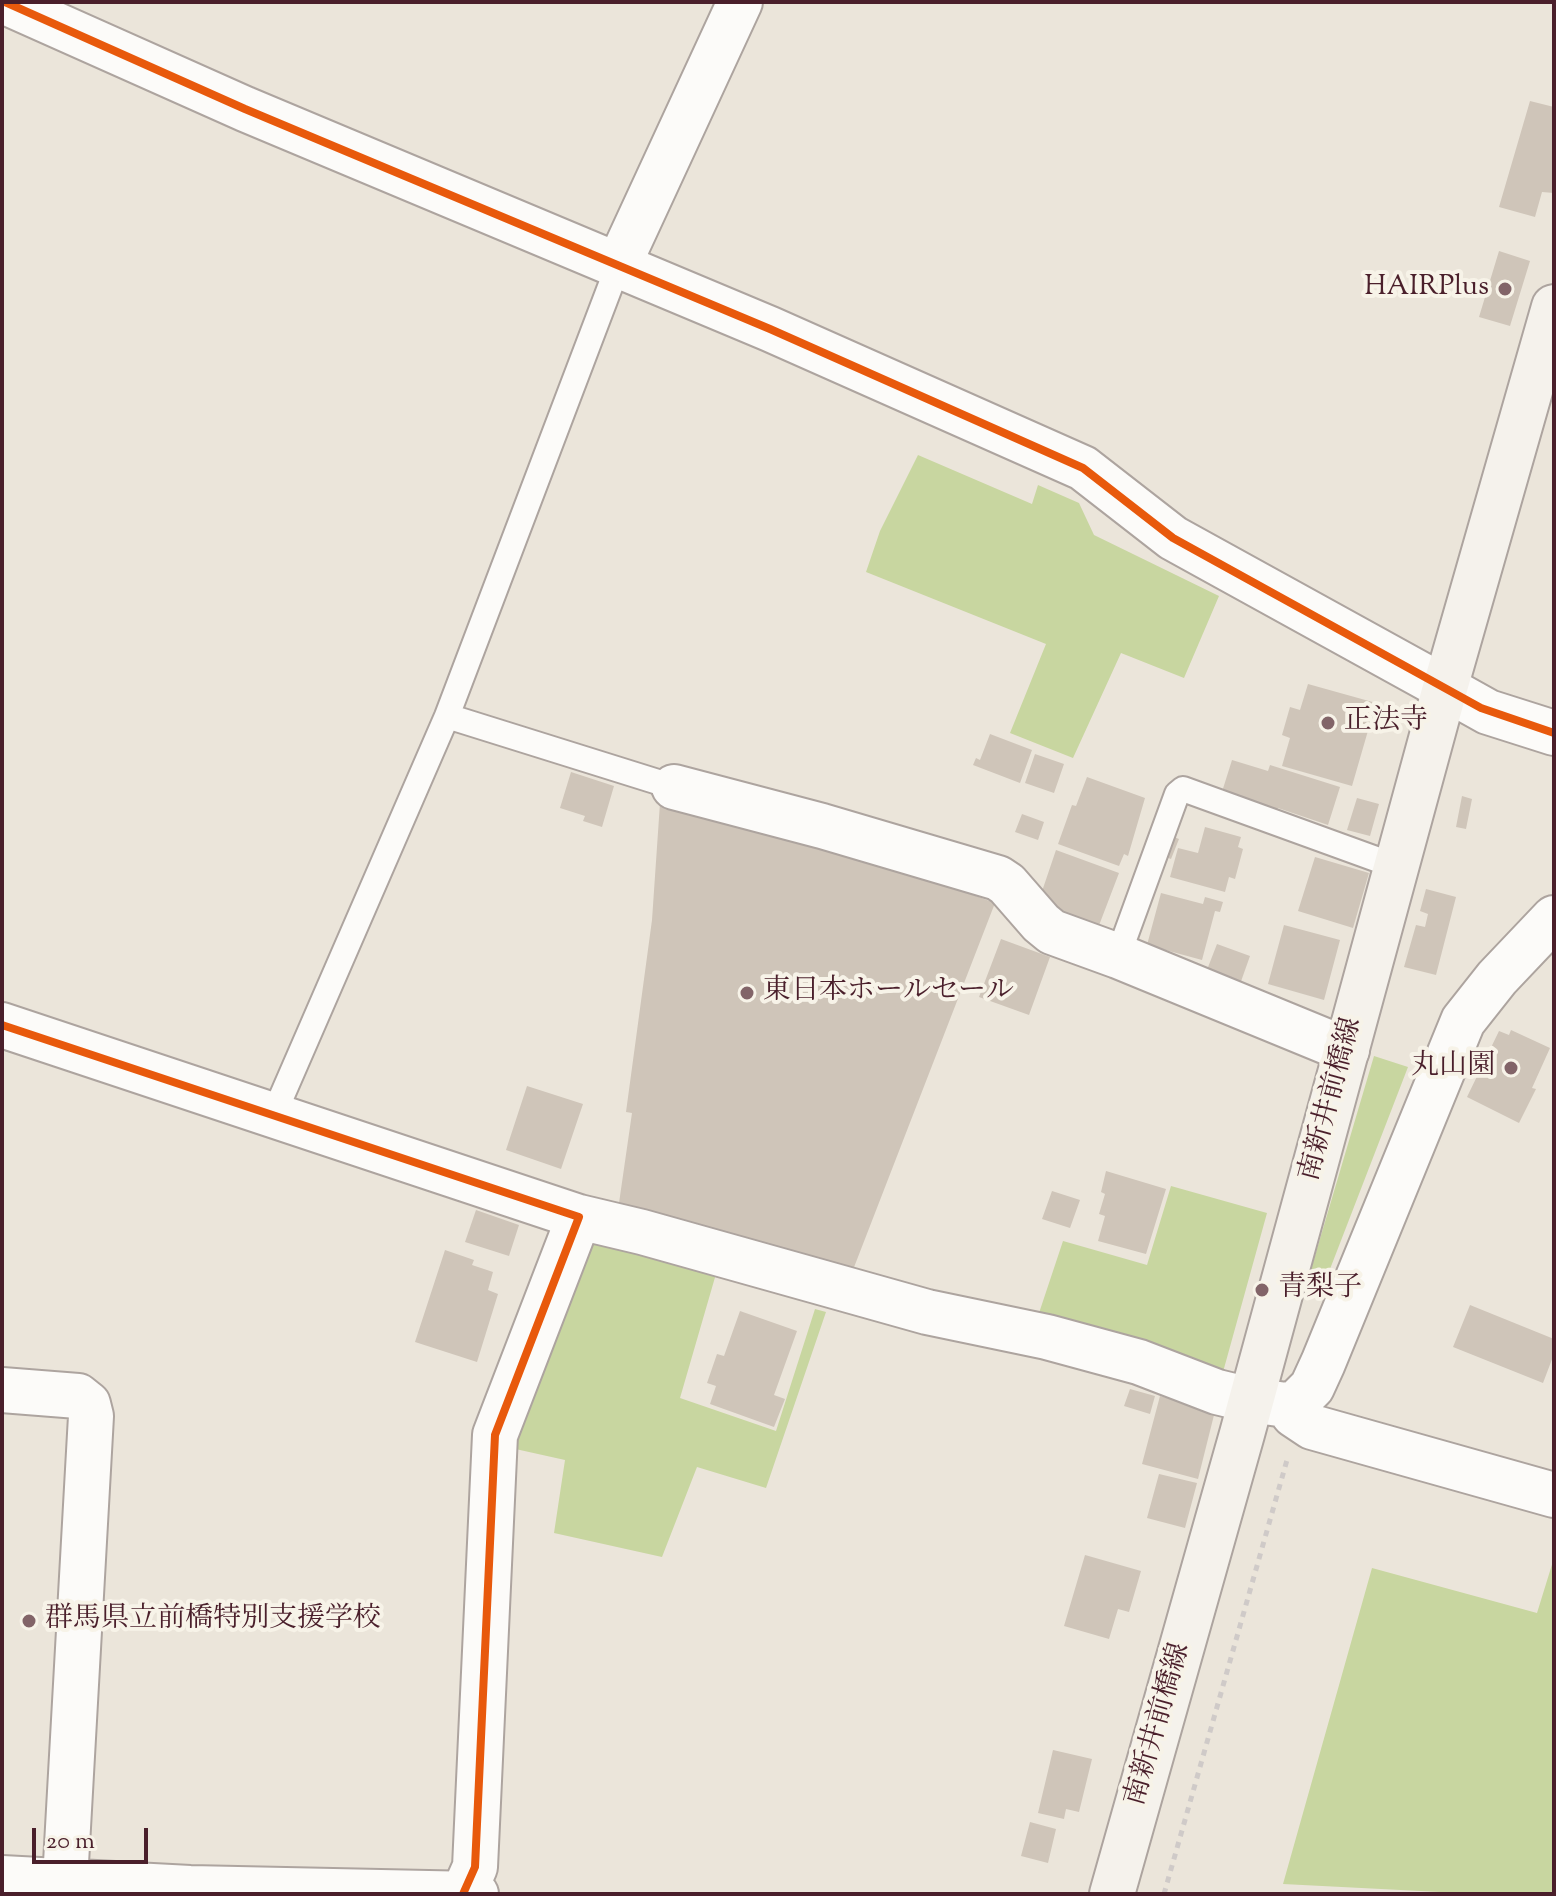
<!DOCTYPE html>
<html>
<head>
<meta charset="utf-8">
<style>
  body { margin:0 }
  #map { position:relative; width:1556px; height:1896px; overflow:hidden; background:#ebe5da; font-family:"Sorts Mill Goudy",serif }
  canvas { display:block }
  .frame { position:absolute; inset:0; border:4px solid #4a1f2b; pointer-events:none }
  .scale { position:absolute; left:32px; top:1828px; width:116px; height:36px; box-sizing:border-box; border:4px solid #4a1f2b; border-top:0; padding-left:10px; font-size:24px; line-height:28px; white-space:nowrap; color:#4a1f2b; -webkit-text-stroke:6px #f7f3e8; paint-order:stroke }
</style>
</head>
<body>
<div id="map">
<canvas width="1556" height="1896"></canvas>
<div class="frame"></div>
<div class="scale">20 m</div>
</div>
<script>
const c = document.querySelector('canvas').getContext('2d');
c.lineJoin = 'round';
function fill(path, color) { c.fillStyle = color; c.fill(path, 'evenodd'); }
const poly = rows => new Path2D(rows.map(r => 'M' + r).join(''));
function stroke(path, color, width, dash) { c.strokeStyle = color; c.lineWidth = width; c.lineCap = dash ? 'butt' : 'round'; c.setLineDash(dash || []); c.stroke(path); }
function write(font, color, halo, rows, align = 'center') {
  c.font = font + ' "Sorts Mill Goudy","Noto Serif JP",serif'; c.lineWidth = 8; c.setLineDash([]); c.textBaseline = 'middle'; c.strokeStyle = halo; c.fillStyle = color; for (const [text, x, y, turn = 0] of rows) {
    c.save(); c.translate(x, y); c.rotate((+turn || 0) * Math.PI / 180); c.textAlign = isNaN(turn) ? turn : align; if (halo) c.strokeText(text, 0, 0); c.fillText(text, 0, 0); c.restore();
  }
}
fill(poly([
  [918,455,1032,504,1038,485,1079,503,1094,535,1219,596,1184,678,1121,653,1073,758,1010,733,1046,644,866,572,880,531],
  [1374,1056,1408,1067,1325,1282,1309,1276],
  [1171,1186,1267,1213,1223,1372,1037,1319,1063,1241,1147,1265],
  [582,1231,718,1267,680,1398,776,1431,815,1309,826,1312,766,1488,697,1467,662,1557,554,1533,565,1460,502,1446],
  [1554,1558,1554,1894,1479,1894,1283,1884,1372,1568,1537,1613]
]), '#c8d6a0');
fill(poly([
  [1530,101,1554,107,1554,193,1542,192,1535,217,1499,207],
  [1499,251,1530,261,1510,326,1479,317],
  [1308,684,1376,703,1352,786,1282,766,1290,738,1282,735,1290,707,1300,710],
  [990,734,1032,750,1020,783,973,765,976,758,980,760],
  [1035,754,1064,764,1054,793,1025,783],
  [1232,760,1268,771,1270,765,1340,787,1328,825,1278,808,1276,813,1221,795],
  [571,772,614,786,602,827,583,821,585,816,560,808],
  [1087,777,1145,798,1128,856,1124,854,1119,866,1058,844,1072,805,1076,806],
  [1462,796,1472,799,1466,829,1456,827],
  [1357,798,1379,804,1370,836,1347,830],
  [660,803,927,878,995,903,851,1275,618,1210,632,1113,626,1112,652,920],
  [1022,814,1044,822,1038,840,1015,832],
  [1205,827,1241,837,1238,847,1243,849,1235,879,1229,877,1225,892,1170,877,1178,848,1198,853],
  [1167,834,1179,839,1171,859,1160,855],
  [1056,850,1119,873,1098,928,1037,906],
  [1315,857,1369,873,1353,928,1298,911],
  [1426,889,1456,897,1436,975,1404,967,1416,925,1425,927,1428,914,1420,911],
  [1161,893,1203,904,1205,897,1223,902,1220,912,1215,911,1202,960,1147,945],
  [1284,925,1340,940,1324,1000,1268,984],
  [1001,939,1050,957,1029,1015,979,997],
  [1217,944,1250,956,1239,987,1205,975],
  [1511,1030,1550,1048,1532,1088,1536,1089,1519,1123,1467,1097,1499,1031,1509,1035],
  [527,1086,583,1104,561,1169,506,1150],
  [1106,1171,1166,1189,1146,1254,1098,1241,1105,1216,1099,1214,1105,1194,1101,1192],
  [1052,1191,1080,1200,1070,1228,1042,1219],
  [476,1210,519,1225,509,1256,465,1242],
  [445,1250,474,1260,472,1265,493,1272,488,1290,498,1294,477,1362,415,1342],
  [1470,1305,1554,1339,1554,1354,1543,1383,1453,1347],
  [740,1311,797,1331,774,1395,785,1399,774,1427,710,1404,716,1386,707,1383,717,1354,724,1356],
  [1130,1389,1155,1396,1150,1414,1124,1406],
  [1160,1396,1215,1411,1198,1479,1142,1464],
  [1159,1474,1197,1483,1185,1528,1147,1518],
  [1085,1555,1141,1571,1129,1612,1118,1609,1109,1639,1064,1626],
  [1053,1750,1092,1759,1079,1812,1066,1809,1064,1819,1038,1813],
  [1030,1822,1056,1829,1048,1863,1021,1856]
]), '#cfc5b9');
const service = poly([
  [447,716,674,787],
  [1118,956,1177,794,1183,789,1398,867],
  [274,1114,447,716,618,266]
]);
const minor = poly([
  [618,266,740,2],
  [1445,688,1488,712,1554,733],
  [674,787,822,826,998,878,1007,884,1041,923,1052,932,1118,956,1347,1050],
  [2,1025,579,1217,495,1435,475,1867,463,1894],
  [579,1217,642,1232,927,1312,1047,1337,1139,1362,1217,1392,1250,1400,1286,1405,1297,1402,1312,1387,1323,1363,1463,1021,1497,978,1554,918],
  [2,1390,78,1396,88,1404,91,1416,65,1881],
  [1286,1405,1294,1415,1312,1427,1554,1495],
  [2,1878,190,1888,476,1894]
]);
const tertiary = poly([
  [5,2,245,109,770,329,1083,468,1173,538,1445,688]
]);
const secondary = poly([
  [1112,1894,1242,1434,1445,688,1554,307]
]);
stroke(service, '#ada49f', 28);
stroke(minor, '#ada49f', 48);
stroke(tertiary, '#ada49f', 48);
stroke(secondary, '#ada49f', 48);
stroke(poly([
  [1164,1894,1287,1460]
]), '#cfcac8', 5, [6, 6]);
stroke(service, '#fcfbf9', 24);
stroke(minor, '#fcfbf9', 44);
stroke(tertiary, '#fcfbf9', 44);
stroke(secondary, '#f5f2ec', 44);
stroke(poly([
  [5,2,245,109,770,329,1083,468,1173,538,1481,708,1554,733],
  [2,1025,579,1217,495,1435,475,1867,463,1894]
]), '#e8590c', 8);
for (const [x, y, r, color] of [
  [1505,289,8,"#826468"],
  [1328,723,8,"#826468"],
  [747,993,8,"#826468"],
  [1511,1068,8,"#826468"],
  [1262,1290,8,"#826468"],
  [29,1621,8,"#826468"]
]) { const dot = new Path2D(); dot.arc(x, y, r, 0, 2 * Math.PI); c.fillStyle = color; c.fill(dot); stroke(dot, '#f7f3e8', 3); }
write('28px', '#4a1f2b', '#f7f3e8', [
  ["HAIRPlus",1489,289,"right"],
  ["正法寺",1344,723],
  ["東日本ホールセール",763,993],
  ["丸山園",1495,1068,"right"],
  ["青梨子",1278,1290],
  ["群馬県立前橋特別支援学校",45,1621]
], 'left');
write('28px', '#4a1f2b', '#f7f3e8', [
  ["南新井前橋線",1333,1100,-75],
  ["南新井前橋線",1160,1725,-74]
]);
</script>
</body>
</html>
